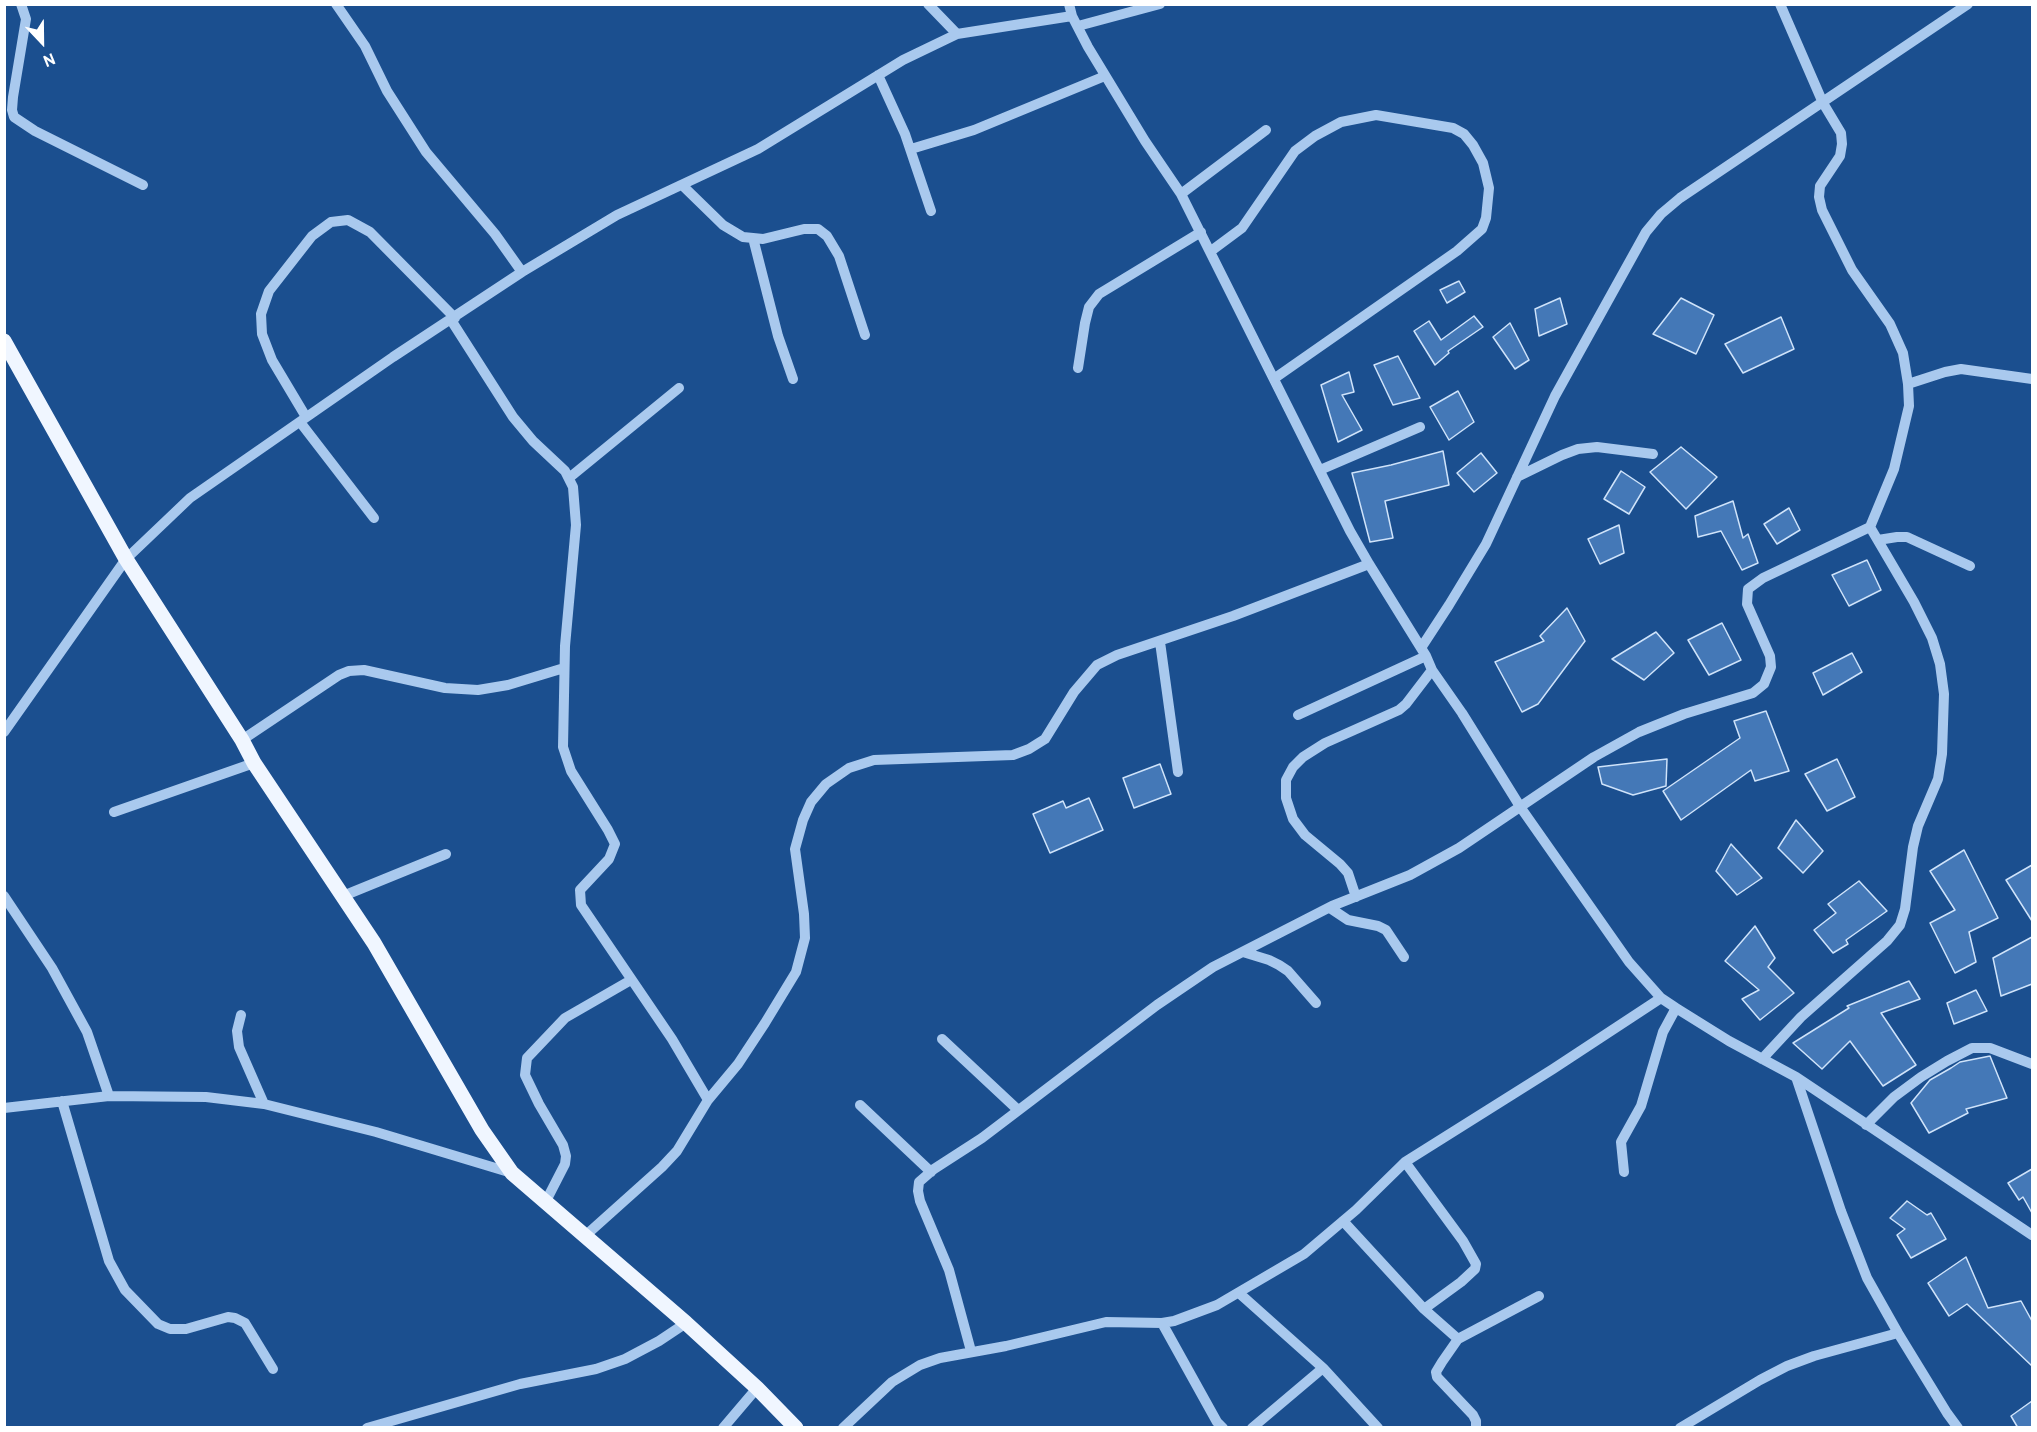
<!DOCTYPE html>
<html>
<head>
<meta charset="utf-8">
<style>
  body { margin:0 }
  #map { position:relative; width:2037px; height:1432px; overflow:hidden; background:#1b4f8f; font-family:Overpass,sans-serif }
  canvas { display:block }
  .frame { position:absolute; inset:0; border:6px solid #fff; pointer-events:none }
  .north { position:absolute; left:12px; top:12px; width:60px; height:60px; -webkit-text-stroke:4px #1b4f8f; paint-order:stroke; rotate:158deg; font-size:16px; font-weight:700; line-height:24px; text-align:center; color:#fff }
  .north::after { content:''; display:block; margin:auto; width:21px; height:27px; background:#fff; clip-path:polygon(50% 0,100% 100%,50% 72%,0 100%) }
</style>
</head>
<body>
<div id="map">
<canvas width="2037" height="1432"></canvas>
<div class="frame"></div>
<div class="north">N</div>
</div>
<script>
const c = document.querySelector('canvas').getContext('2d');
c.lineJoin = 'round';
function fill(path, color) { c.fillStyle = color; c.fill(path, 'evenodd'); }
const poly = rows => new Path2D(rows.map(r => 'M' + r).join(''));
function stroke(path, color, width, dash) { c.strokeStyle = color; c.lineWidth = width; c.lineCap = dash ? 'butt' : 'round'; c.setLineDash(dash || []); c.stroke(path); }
const building = poly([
  [1459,281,1465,292,1447,303,1440,290,1459,281],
  [1560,298,1567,324,1539,336,1535,309,1560,298],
  [1681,298,1714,315,1696,354,1653,334,1681,298],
  [1474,316,1483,327,1448,351,1449,353,1435,365,1414,331,1429,321,1441,340,1474,316],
  [1781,317,1794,349,1743,373,1725,344,1781,317],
  [1510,323,1529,360,1515,369,1493,337,1510,323],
  [1398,356,1420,398,1393,405,1374,365,1398,356],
  [1349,372,1354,392,1342,395,1362,430,1338,442,1321,385,1349,372],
  [1458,391,1474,422,1449,440,1430,407,1458,391],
  [1681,447,1717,477,1686,509,1650,472,1681,447],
  [1443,451,1449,485,1385,501,1393,538,1370,542,1352,473,1391,465,1443,451],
  [1481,453,1497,473,1474,492,1457,473,1481,453],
  [1621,471,1645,487,1629,514,1604,499,1621,471],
  [1733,501,1743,538,1748,534,1758,563,1742,570,1721,531,1698,537,1695,516,1733,501],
  [1789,508,1800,530,1777,544,1764,524,1789,508],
  [1619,525,1624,553,1600,564,1588,539,1619,525],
  [1867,560,1881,590,1849,606,1832,575,1867,560],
  [1567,608,1585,641,1538,704,1522,712,1495,662,1544,641,1540,636,1567,608],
  [1722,623,1741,660,1709,675,1688,640,1722,623],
  [1656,632,1674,653,1644,680,1612,659,1656,632],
  [1852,653,1862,672,1823,695,1813,673,1852,653],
  [1766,711,1789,771,1755,781,1751,770,1681,820,1663,791,1740,738,1734,721,1766,711],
  [1667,759,1666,786,1633,795,1602,784,1598,767,1667,759],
  [1837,759,1855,797,1827,811,1805,774,1837,759],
  [1160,764,1171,794,1134,808,1123,778,1160,764],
  [1089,798,1103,830,1050,853,1033,814,1063,801,1066,808,1089,798],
  [1796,820,1823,851,1803,873,1778,848,1796,820],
  [1731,844,1762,878,1737,895,1716,871,1731,844],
  [1964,850,1998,918,1969,932,1976,962,1955,973,1930,923,1955,910,1930,871,1964,850],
  [2032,865,2032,921,2006,880,2032,865],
  [1859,881,1887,911,1846,940,1848,944,1833,953,1814,930,1836,913,1828,904,1859,881],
  [1755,926,1775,958,1768,967,1794,993,1760,1020,1742,999,1759,990,1725,961,1755,926],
  [2032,937,2032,984,2001,996,1993,958,2032,937],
  [1909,981,1920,999,1881,1013,1916,1065,1883,1086,1850,1041,1822,1069,1793,1043,1849,1008,1847,1006,1909,981],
  [1976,990,1987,1011,1954,1024,1947,1003,1976,990],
  [1990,1056,2007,1098,1966,1109,1968,1113,1929,1133,1911,1103,1930,1080,1951,1068,1960,1062,1990,1056],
  [2032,1169,2032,1213,2023,1197,2019,1200,2008,1183,2032,1169],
  [1907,1201,1927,1215,1931,1213,1946,1239,1911,1258,1897,1235,1905,1229,1890,1218,1907,1201],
  [1966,1257,1988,1308,2021,1301,2032,1321,2032,1366,1967,1304,1949,1316,1928,1283,1966,1257],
  [2032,1401,2032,1428,2018,1428,2011,1416,2032,1401]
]);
fill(building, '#4478b7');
stroke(building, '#cfe3fa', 1.5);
stroke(poly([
  [21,4,26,19,13,97,12,110,14,117,35,131,143,185],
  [336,4,365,46,387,91,426,152,495,234,522,272],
  [928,4,957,34],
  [1069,4,1072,16,1088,47,1145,141,1181,194,1350,531,1369,564,1426,656,1432,670,1462,713,1521,808,1629,962,1661,998,1676,1008,1729,1041,1796,1077,2032,1235],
  [1780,4,1823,103,1841,133,1842,144,1840,156,1820,186,1819,197,1822,210,1852,270,1890,324,1903,353,1908,384],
  [1078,26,1160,4],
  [878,75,905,134,931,211],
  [911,149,974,130,1105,76],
  [682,185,723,225,743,237,763,239,804,229,818,229,827,236,839,256,865,335],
  [1181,194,1266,130],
  [753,238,778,336,793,379],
  [1211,251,1242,228,1295,151,1315,136,1341,122,1376,115,1453,128,1464,134,1473,145,1483,163,1489,188,1486,218,1482,229,1457,251,1275,378],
  [451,320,513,417,533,441,565,471,573,487,576,525,565,646,563,747,571,771,608,830,615,844,609,859,580,890,581,905,672,1039,708,1100],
  [1078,368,1085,323,1089,307,1099,294,1201,232],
  [306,417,272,360,262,334,261,314,269,291,312,236,331,222,348,220,370,232,455,318],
  [300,422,374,518],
  [1320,470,1420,427],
  [1517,477,1562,455,1578,449,1597,447,1653,454],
  [569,478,679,388],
  [1878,540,1897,537,1907,537,1970,566],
  [1160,642,1178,772],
  [1421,648,1449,605,1486,544,1555,396,1646,232,1661,214,1680,198,1968,4],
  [1298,715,1426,656],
  [4,732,126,559,190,498,393,357,522,272,617,215,758,149,903,60,957,34,1072,16],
  [242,740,339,675,349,671,364,670,445,688,478,690,508,685,564,668],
  [114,812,254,763],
  [4,896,52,968,87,1032,109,1096],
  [343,896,446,854],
  [1356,897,1348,873,1340,864,1305,835,1293,819,1286,798,1286,780,1293,767,1303,757,1325,743,1399,710,1406,704,1432,670],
  [1330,908,1348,920,1378,926,1386,930,1404,957],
  [1243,952,1269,960,1279,965,1288,971,1316,1003],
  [241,1015,237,1031,239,1047,264,1104],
  [942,1039,1018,1110],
  [1762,1059,1801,1017,1887,941,1900,925,1905,909,1913,847,1918,826,1938,779,1942,754,1944,694,1940,664,1932,638,1914,602,1870,527],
  [1796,1077,1841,1211,1867,1278,1898,1333,1947,1413,1958,1428],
  [62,1101,109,1261,125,1290,158,1324,170,1329,186,1329,228,1317,235,1318,245,1323,273,1369],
  [860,1105,931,1172],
  [4,1108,109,1096,206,1097,264,1104,376,1132,512,1173],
  [1866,1125,1894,1097,1921,1077,1947,1061,1972,1048,1990,1048,2032,1064],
  [1405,1162,1463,1241,1476,1264,1475,1269,1461,1282,1424,1309],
  [1624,1172,1621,1142,1641,1106,1663,1032,1676,1008],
  [546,1201,565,1164,566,1156,563,1145,539,1104,525,1075,527,1058,565,1018,631,980],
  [1343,1221,1424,1309,1458,1339,1442,1362,1436,1372,1437,1377,1473,1415,1476,1421,1476,1428],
  [585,1236,662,1167,677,1151,708,1100,738,1064,765,1023,796,972,805,938,804,914,795,849,803,820,811,802,826,784,849,768,874,760,1013,755,1029,749,1045,739,1074,692,1097,665,1117,655,1233,616,1369,564],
  [1239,1293,1323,1368,1378,1428],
  [1162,1323,1217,1422,1223,1428],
  [1458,1339,1539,1296],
  [971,1351,949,1270,920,1201,918,1191,919,1182,934,1169,982,1138,1157,1005,1213,967,1332,906,1410,875,1459,848,1594,757,1639,732,1684,714,1753,693,1764,684,1771,667,1770,656,1747,604,1748,589,1763,578,1870,527,1894,469,1909,406,1908,384,1945,372,1961,369,2032,379],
  [367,1428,520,1384,596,1369,625,1359,659,1341,686,1323],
  [723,1428,757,1388],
  [843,1428,892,1382,920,1365,940,1358,1006,1346,1106,1322,1162,1323,1174,1321,1217,1305,1304,1254,1356,1210,1405,1162,1553,1069,1661,998],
  [1252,1428,1323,1368],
  [1680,1428,1760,1380,1787,1366,1814,1356,1898,1333]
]), '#a9c9ee', 10);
stroke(poly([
  [4,341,126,559,242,740,254,763,374,943,482,1130,512,1173,686,1323,757,1388,796,1428]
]), '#f0f6ff', 15);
</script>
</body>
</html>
